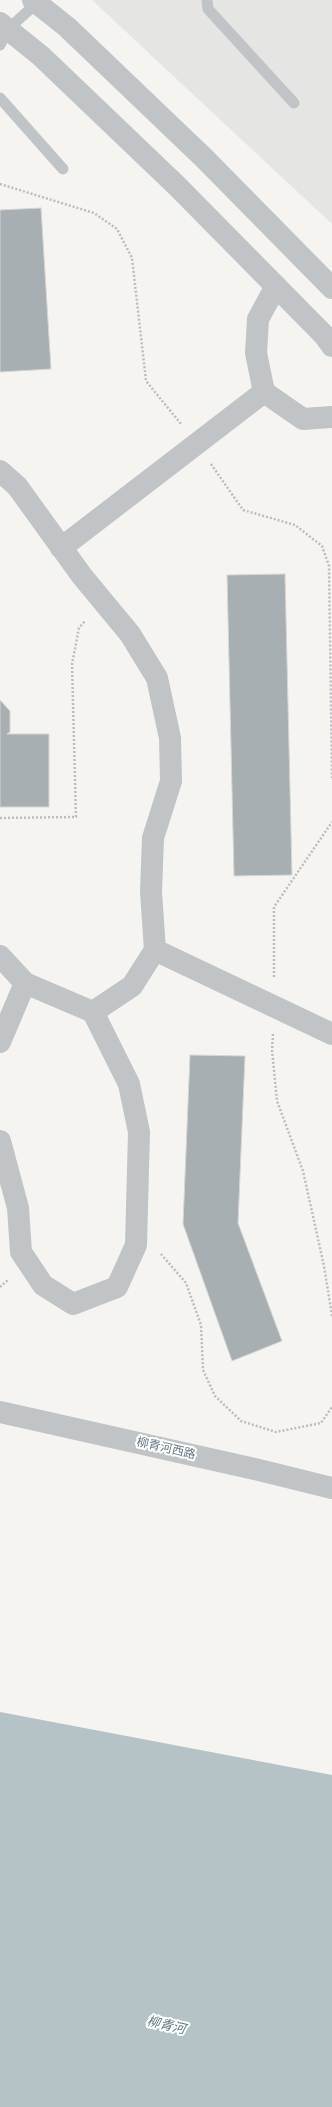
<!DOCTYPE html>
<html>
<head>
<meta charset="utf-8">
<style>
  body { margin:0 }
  canvas { display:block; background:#f5f4f1 }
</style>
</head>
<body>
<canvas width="332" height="2107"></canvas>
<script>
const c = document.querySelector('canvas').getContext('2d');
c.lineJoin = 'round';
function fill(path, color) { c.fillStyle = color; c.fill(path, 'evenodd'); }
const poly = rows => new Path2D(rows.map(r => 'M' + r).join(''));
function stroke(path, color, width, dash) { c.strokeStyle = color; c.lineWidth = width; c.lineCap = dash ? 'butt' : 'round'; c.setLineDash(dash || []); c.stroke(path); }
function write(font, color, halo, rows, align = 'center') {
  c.font = font + ' Poppins,"Noto Sans SC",sans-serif'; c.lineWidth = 4; c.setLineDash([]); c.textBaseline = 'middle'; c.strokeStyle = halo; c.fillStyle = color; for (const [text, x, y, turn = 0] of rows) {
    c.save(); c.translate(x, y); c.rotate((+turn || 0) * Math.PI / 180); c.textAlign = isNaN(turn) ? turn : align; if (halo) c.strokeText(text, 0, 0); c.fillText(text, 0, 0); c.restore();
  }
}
fill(poly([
  [92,0,332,0,332,224,184,86]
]), '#e5e6e4');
fill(poly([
  [0,1712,332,1775,332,2107,0,2107]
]), '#b6c3c6');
const building = poly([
  [41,208,51,369,0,372,0,210,41,208],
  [285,574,292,875,234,876,227,575,285,574],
  [0,700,10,711,10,732,7,734,49,734,49,807,0,807,0,700],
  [190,1055,245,1056,238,1223,282,1341,232,1361,183,1224,190,1055]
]);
fill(building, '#a7afb3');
stroke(building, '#d6d6d3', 1);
stroke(poly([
  [0,184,94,213,117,229,132,258,146,381,181,424],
  [211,464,243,510,295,525,322,546,329,566,332,778],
  [0,818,76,817,72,664,79,628,85,621],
  [274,977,274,907,332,822],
  [273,1034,272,1050,277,1101,303,1171,324,1266,332,1316],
  [161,1254,186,1283,201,1325,203,1370,215,1396,241,1421,276,1432,321,1423,332,1407],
  [0,1287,8,1280]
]), '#babcbe', 2.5, [2, 2]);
stroke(poly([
  [207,0,208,9,294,103],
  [0,45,8,29,37,3],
  [0,98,63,169]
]), '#c0c4c7', 11);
stroke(poly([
  [33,0,67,27,204,158,332,288],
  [0,23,41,56,177,186,324,335,332,346],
  [276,286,258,319,256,353,264,392,303,419,332,417],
  [0,471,17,486,82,576,130,634,157,678,170,738,171,781,153,838,151,892,155,950,332,1034],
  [61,548,264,392],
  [0,956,25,983,0,1042],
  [25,983,93,1012,132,986,155,950],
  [0,1141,18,1208,21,1252,43,1285,73,1304,117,1287,136,1245,139,1132,129,1084,93,1012],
  [0,1412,259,1470,332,1488]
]), '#c0c4c7', 22);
write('12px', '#647581', '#fff', [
  ["柳青河西路",166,1449,13]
]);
write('italic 13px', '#60777f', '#fff', [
  ["柳青河",166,2026,13]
]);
</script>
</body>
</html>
